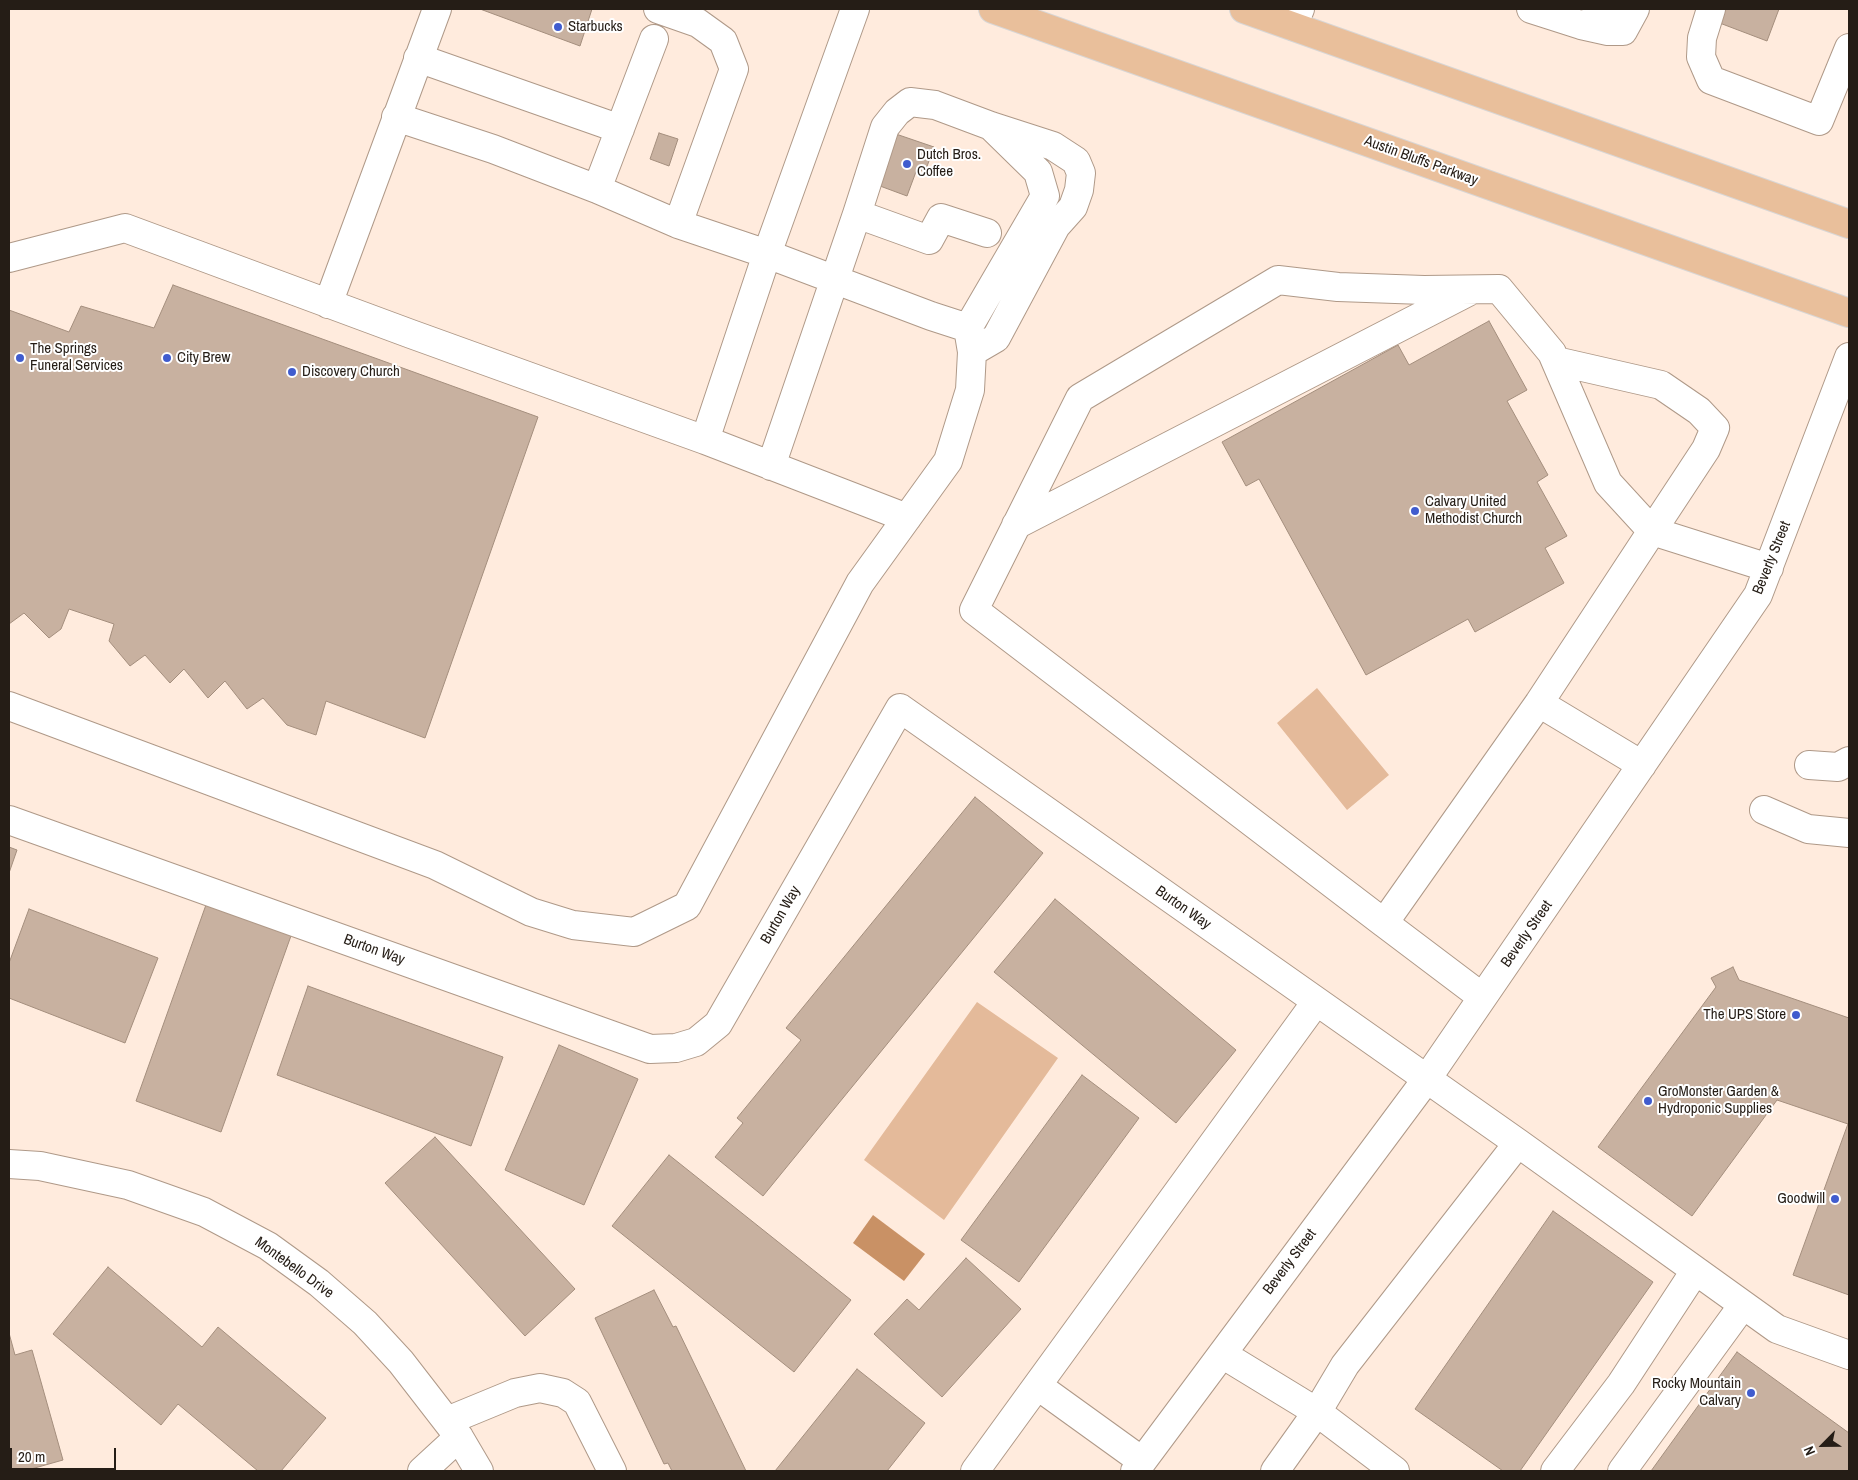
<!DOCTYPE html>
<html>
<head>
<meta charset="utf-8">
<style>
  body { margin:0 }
  #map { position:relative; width:1858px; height:1480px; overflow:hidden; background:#ffebdd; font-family:"Archivo Narrow",sans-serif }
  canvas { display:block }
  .frame { position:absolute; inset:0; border:10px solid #251d16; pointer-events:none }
  .north { position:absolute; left:1798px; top:1420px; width:50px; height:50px; -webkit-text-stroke:4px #fff; paint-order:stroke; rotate:247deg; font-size:14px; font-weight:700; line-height:20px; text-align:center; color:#251d16 }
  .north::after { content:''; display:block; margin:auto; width:18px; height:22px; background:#251d16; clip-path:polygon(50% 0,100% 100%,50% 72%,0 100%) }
  .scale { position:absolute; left:10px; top:1448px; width:106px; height:22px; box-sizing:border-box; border:2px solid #251d16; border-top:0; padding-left:6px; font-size:15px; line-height:18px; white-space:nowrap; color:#251d16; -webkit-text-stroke:4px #fff; paint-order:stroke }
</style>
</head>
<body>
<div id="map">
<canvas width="1858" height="1480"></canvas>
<div class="frame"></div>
<div class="north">N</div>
<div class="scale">20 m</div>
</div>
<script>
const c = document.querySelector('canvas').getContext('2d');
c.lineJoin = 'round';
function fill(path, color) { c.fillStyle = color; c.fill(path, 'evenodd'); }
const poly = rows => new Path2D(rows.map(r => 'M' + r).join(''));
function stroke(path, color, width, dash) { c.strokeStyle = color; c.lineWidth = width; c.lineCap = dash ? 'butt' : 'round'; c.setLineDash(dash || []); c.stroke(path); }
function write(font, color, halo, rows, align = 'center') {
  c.font = font + ' "Archivo Narrow",sans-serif'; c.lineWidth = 4; c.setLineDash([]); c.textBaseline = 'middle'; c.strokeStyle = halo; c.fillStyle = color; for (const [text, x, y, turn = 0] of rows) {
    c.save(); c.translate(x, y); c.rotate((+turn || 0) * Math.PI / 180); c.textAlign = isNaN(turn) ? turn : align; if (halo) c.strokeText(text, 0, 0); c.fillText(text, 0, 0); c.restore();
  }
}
fill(poly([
  [1317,688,1389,775,1347,810,1277,723],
  [977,1002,1058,1058,944,1220,864,1160]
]), '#e4ba9a');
fill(poly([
  [873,1215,925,1254,904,1281,853,1243]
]), '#c99165');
const building = poly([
  [480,9,592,9,580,46,480,9],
  [1722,9,1779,9,1767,41,1717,22,1722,9],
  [890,132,934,147,925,172,917,169,907,196,880,186,890,132],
  [659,133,678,139,669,166,650,159,659,133],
  [173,285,538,417,425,738,326,701,316,735,287,725,263,698,247,709,225,681,208,698,184,669,170,683,145,655,130,666,109,641,114,624,69,609,61,629,49,638,24,613,9,624,9,310,69,332,81,306,154,328,173,285],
  [1489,321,1527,390,1507,401,1548,475,1537,482,1567,536,1545,548,1564,583,1475,632,1468,619,1366,675,1259,479,1246,486,1222,442,1398,345,1409,365,1489,321],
  [975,797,1043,853,763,1196,715,1157,743,1123,737,1118,801,1040,786,1028,975,797],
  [9,847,17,850,9,873,9,847],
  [1055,899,1236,1050,1176,1123,994,972,1055,899],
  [207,902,292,933,221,1132,136,1101,207,902],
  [29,909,158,958,125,1043,9,998,9,963,29,909],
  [1733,967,1739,980,1849,1018,1849,1121,1848,1124,1777,1100,1692,1216,1598,1147,1716,987,1711,978,1733,967],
  [308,986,503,1057,471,1146,277,1075,308,986],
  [559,1045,638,1079,584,1205,505,1170,559,1045],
  [1082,1075,1139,1118,1019,1282,961,1240,1082,1075],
  [1849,1121,1849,1295,1793,1275,1849,1121],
  [435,1137,575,1289,525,1336,385,1183,435,1137],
  [669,1155,851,1300,794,1372,612,1226,669,1155],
  [1553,1211,1653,1282,1520,1471,1503,1471,1415,1409,1553,1211],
  [966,1258,1021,1309,942,1397,874,1334,907,1299,919,1310,966,1258],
  [108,1267,202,1347,218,1327,326,1418,281,1471,258,1471,178,1404,161,1425,53,1334,108,1267],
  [654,1290,673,1327,676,1326,746,1471,672,1471,668,1463,664,1464,595,1318,654,1290],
  [9,1333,15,1355,32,1350,63,1460,24,1471,9,1471,9,1333],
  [1737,1352,1849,1433,1849,1471,1651,1471,1737,1352],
  [857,1369,925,1423,887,1471,775,1471,857,1369]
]);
fill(building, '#c8b1a0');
stroke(building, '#a48e7d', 1);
const minor = poly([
  [658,9,698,23,723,41,734,69,678,224],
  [1531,9,1581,25,1598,21,1610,9],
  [1711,9,1702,38,1701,57,1711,80,1819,121,1849,48],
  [1581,25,1608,31,1623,31,1635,9],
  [1293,26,1300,9],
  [418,58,620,129],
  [396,117,493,149,597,189,678,224,767,254,931,316,968,328],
  [597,189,654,39],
  [857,214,929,240,941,218,987,233],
  [9,258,125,228,411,334,705,440,767,254,855,9],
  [1278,280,1338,287,1424,290,1499,289,1552,353,1608,483,1652,531,1539,703,1384,923,974,610,1080,398,1278,280],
  [328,304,437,9],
  [1556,361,1661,385,1699,411,1715,428,1706,449,1652,531,1769,568],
  [705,440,907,518],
  [771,466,857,214,885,127,897,112,910,102,935,105,991,126,1053,146,1076,161,1081,173,1079,190,1073,207,1056,226,996,338,972,352],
  [1016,525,1468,292],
  [1539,703,1642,765],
  [9,706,435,865,531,912,573,925,634,932,687,906,860,583,948,461,970,390,972,352,968,328,1045,196,1038,172,991,126],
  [1809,765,1838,767,1849,761],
  [1764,810,1808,829,1849,833],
  [9,820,650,1049,676,1048,696,1042,718,1024,900,708,1518,1143,1777,1329,1849,1355],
  [1384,923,1482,997],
  [9,1164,40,1166,128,1185,204,1212,268,1246,319,1283,365,1323,401,1362,459,1437,479,1471],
  [1222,1354,1317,1412,1345,1365,1518,1143],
  [1038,1386,1142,1461],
  [447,1421,515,1393,540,1388,563,1393,577,1402,612,1471],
  [422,1471,459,1437],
  [975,1471,1316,1002],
  [1135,1471,1426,1080,1758,595,1849,357],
  [1275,1471,1317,1412,1395,1471],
  [1555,1471,1621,1384,1695,1271],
  [1622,1471,1743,1305]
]);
const major = poly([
  [993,9,1849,313],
  [1244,9,1849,224]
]);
stroke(minor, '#af9988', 30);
stroke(major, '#d8d6d5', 30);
stroke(minor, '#fff', 28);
stroke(major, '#e9bf9b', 28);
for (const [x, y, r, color] of [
  [558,27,5,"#405cce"],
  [907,164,5,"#405cce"],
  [20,358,5,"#405cce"],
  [167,358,5,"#405cce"],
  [292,372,5,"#405cce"],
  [1415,511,5,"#405cce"],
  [1796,1015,5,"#405cce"],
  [1648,1101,5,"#405cce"],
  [1835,1199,5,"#405cce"],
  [1751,1393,5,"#405cce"]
]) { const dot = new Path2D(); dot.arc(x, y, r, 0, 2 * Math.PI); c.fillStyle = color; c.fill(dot); stroke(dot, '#fff', 2); }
write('15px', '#251d16', '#fff', [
  ["Starbucks",568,27],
  ["Dutch Bros.",917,155],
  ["Coffee",917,172],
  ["The Springs",30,349],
  ["Funeral Services",30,366],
  ["City Brew",177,358],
  ["Discovery Church",302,372],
  ["Calvary United",1425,502],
  ["Methodist Church",1425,519],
  ["The UPS Store",1786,1015,"right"],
  ["GroMonster Garden &",1658,1092],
  ["Hydroponic Supplies",1658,1109],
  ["Goodwill",1825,1199,"right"],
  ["Rocky Mountain",1741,1384,"right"],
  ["Calvary",1741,1401,"right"]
], 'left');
write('15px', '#251d16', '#fff', [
  ["Austin Bluffs Parkway",1421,161,20],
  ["Beverly Street",1772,558,-68],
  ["Burton Way",1183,908,35],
  ["Burton Way",781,915,-60],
  ["Beverly Street",1527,934,-55],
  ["Burton Way",374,950,20],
  ["Beverly Street",1290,1262,-53],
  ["Montebello Drive",294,1268,36]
]);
</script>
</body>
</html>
